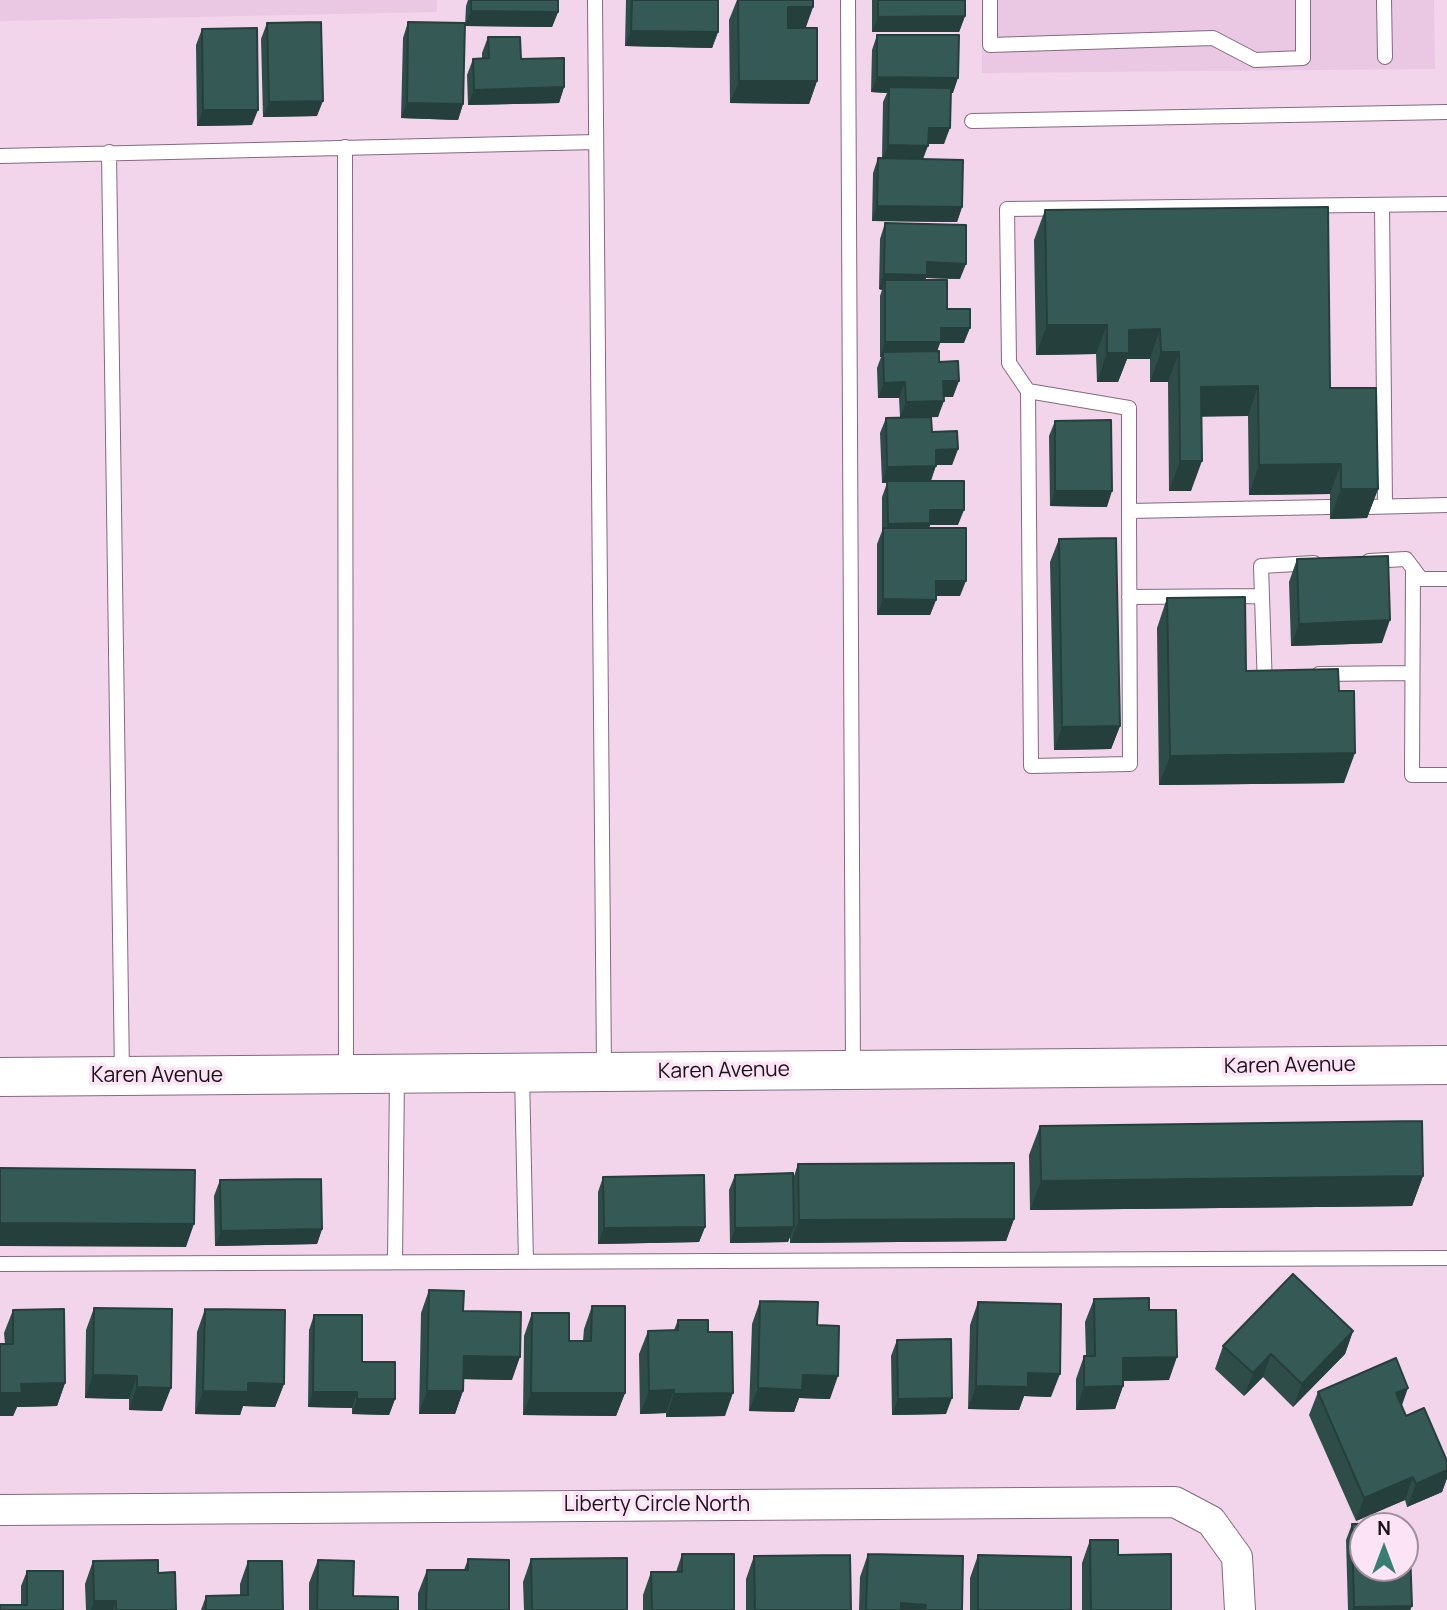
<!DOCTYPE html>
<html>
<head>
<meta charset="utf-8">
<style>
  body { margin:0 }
  #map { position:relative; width:1447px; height:1610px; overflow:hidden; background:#f2d5eb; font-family:Manrope,sans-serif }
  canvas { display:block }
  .north { position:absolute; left:1349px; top:1512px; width:70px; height:70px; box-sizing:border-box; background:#fce4f6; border:2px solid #a28f9d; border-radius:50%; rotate:0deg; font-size:19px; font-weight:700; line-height:28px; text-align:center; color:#1a1018 }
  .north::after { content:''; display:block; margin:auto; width:24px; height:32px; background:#387e75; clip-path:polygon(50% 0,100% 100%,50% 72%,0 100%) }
</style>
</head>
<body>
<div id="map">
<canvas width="1447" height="1610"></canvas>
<div class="north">N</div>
</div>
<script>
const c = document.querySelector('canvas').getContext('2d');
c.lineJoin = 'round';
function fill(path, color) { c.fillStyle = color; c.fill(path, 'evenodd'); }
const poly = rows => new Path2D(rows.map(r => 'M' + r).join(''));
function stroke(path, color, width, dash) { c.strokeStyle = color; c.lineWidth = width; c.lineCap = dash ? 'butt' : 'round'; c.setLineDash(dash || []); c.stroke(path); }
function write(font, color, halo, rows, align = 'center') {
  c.font = font + ' Manrope,sans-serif'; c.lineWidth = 7; c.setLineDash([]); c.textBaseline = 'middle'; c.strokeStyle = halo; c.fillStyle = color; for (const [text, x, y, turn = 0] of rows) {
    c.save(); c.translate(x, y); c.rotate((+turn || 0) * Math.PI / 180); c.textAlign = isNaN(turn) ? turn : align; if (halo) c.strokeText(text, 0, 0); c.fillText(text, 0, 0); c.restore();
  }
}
fill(poly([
  [0,0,437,0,437,12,0,21],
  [982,0,1434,0,1435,69,982,73]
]), '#eac7e3');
const lane = poly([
  [595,0,604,1070],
  [848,0,853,1069],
  [990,0,990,45,1213,38,1255,60,1303,58,1303,0],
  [1384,0,1385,57],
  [972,121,1447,112],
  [345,147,346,1073],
  [109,152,122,1075],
  [0,156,596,142],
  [1382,205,1385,506],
  [1028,391,1031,766,1130,764,1129,511],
  [1330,507,1129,511,1129,408,1028,391,1009,363,1007,209,1447,204],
  [1367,507,1447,505],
  [1369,561,1406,559,1421,579,1447,579],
  [1413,568,1412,775,1447,775],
  [1129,597,1262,596],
  [1319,674,1412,673],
  [1265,688,1261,566,1314,563],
  [522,1074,526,1262],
  [395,1262,397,1075],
  [0,1264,1447,1258]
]);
const street = poly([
  [0,1510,1175,1502,1211,1521,1237,1557,1240,1610]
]);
const secondary = poly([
  [0,1077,1447,1065]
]);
stroke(lane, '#846a7e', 16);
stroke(street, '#846a7e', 32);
stroke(secondary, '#846a7e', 40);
stroke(lane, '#fff', 14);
stroke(street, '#fff', 30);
stroke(secondary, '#fff', 38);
fill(poly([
  [468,0,558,0,558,12,552,27,465,26,466,6],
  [626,0,718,0,718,32,712,48,625,46],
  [737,0,813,0,813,7,805,28,817,81,809,104,730,103,729,20],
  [872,0,965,0,965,16,959,32,872,32],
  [408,22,463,104,458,120,401,118,403,38],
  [267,23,317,116,263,117,261,39],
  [202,29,252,125,197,126,196,45],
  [877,35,953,93,950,93,944,144,928,144,923,159,962,207,957,222,872,221,873,173,878,158,882,158,883,102,887,93,871,92,872,50],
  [488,37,564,87,559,103,468,105,467,75,473,59,482,59,482,53],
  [1045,210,1330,388,1378,489,1367,518,1330,519,1330,494,1249,495,1248,416,1201,416,1191,491,1169,491,1168,382,1150,382,1150,359,1127,359,1118,382,1097,382,1096,354,1036,355,1034,240],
  [885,223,960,279,926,278,925,280,947,309,964,343,940,343,937,351,939,362,953,397,943,397,938,417,931,417,932,432,958,449,952,465,936,465,931,481,958,525,930,525,929,528,960,596,936,596,936,600,930,615,877,615,877,544,882,531,882,497,887,483,882,483,880,433,886,418,900,417,899,398,878,398,877,368,881,357,880,357,880,296,882,290,879,289,880,239],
  [1055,421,1107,507,1050,506,1049,436],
  [1059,539,1120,726,1111,749,1054,750,1050,562],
  [1297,559,1382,643,1291,646,1289,582],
  [1167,598,1246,671,1339,691,1344,783,1159,785,1157,628],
  [1040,1126,1423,1176,1412,1206,1030,1210,1029,1155],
  [798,1164,1014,1219,1006,1241,790,1243,790,1236,788,1242,730,1243,729,1190,735,1175,793,1179],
  [603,1177,705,1227,699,1242,598,1244,598,1192],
  [220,1180,322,1229,317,1244,215,1246,214,1196],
  [429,1290,463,1311,512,1380,463,1379,463,1391,455,1414,419,1414,421,1313],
  [1094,1299,1149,1310,1169,1380,1123,1381,1123,1386,1115,1409,1076,1410,1076,1379,1084,1356,1086,1356,1085,1322],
  [760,1301,817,1325,830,1399,799,1398,794,1412,749,1411,752,1324],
  [978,1302,1051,1397,1024,1396,1019,1410,968,1409,970,1325],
  [592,1306,625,1393,616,1416,523,1415,524,1336,532,1313,569,1341,583,1341,584,1329],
  [94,1308,162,1411,129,1410,129,1399,85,1398,86,1330],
  [205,1309,284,1384,275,1407,243,1406,240,1415,195,1414,197,1332],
  [13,1310,65,1383,57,1406,17,1407,13,1416,5,1344,4,1333],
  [314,1315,362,1362,395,1399,389,1415,352,1414,352,1408,308,1407,309,1330],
  [678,1320,708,1332,725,1416,666,1417,666,1413,640,1414,639,1354,648,1331,674,1330],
  [1353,1331,1345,1354,1293,1407,1263,1377,1244,1396,1215,1369,1223,1346],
  [897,1340,946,1414,892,1415,891,1356],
  [1318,1392,1402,1406,1406,1416,1447,1461,1447,1478,1442,1492,1407,1507,1405,1500,1356,1521,1309,1415],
  [1352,1524,1363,1526,1412,1606,1410,1610,1348,1610,1346,1540],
  [1090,1540,1118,1555,1171,1610,1082,1610,1082,1563],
  [682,1554,734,1610,643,1610,643,1595,651,1572,676,1572],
  [868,1554,962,1610,859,1610,860,1577],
  [978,1555,1071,1610,970,1610,970,1578],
  [754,1556,851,1610,746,1610,746,1579],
  [468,1559,509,1610,418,1610,418,1593,427,1570,464,1570],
  [531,1559,627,1610,524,1610,523,1582],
  [318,1560,353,1596,398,1610,309,1610,309,1583],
  [93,1561,158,1573,176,1610,86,1610,85,1584],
  [248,1561,283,1610,201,1610,206,1596,240,1595,240,1584],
  [27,1571,63,1610,21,1605,21,1586]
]), '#2e4d49');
fill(poly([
  [788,7,813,7,805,30,779,30],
  [471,11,558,12,552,27,465,26],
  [965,16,959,32,872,32,878,17],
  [631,31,718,32,712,48,625,46],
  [877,77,958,78,953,93,889,93,889,87,887,93,871,92],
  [739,81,817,81,809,104,730,103],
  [564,87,559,103,468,105,474,90],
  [323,101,317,116,263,117,269,102],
  [407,103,463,104,458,120,401,118],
  [203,110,258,110,252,125,197,126],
  [929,128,950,128,944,144,923,144],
  [888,145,928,146,922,161,882,160],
  [877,206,962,207,957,222,872,221],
  [927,262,966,264,960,279,926,278,921,291,885,280,882,290,879,289,884,274],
  [1047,325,1107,325,1096,354,1036,355],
  [941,328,970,328,964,343,940,343,935,357,883,352,881,357,880,357,885,342],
  [1160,329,1150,359,1127,359,1118,382,1097,382,1107,353,1129,330],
  [1161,352,1179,352,1168,382,1150,382],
  [943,381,959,381,953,397,937,397],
  [905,382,899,398,878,398,884,383],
  [1258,386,1248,416,1190,417,1201,387],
  [944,401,938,417,900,418,906,402],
  [958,449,952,465,930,465,936,450],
  [1180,461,1202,461,1191,491,1169,491],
  [1341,464,1330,494,1249,495,1259,465],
  [936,466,930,482,882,483,887,467],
  [1341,489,1378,489,1367,518,1330,519],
  [1055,491,1112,491,1107,507,1050,506],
  [930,510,964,510,958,525,930,525,925,539,883,537,888,524],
  [936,581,966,581,960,596,930,596],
  [883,599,936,600,930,615,877,615],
  [1390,620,1382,643,1291,646,1299,624],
  [1120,726,1111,749,1054,750,1062,727],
  [1355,753,1344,783,1159,785,1170,756],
  [1423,1176,1412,1206,1030,1210,1041,1181],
  [1014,1219,1006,1241,790,1243,799,1220],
  [0,1223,194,1224,186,1247,0,1246],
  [705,1227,699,1242,598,1244,604,1228],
  [794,1227,788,1242,730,1243,735,1228],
  [322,1229,317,1244,215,1246,221,1231],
  [1353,1331,1345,1354,1293,1407,1302,1384],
  [1271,1354,1263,1377,1244,1396,1253,1373],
  [464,1356,520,1357,512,1380,455,1379],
  [1177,1357,1169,1380,1114,1381,1123,1358],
  [1028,1373,1060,1374,1051,1397,1024,1396,1019,1410,968,1409,976,1386],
  [93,1375,137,1376,129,1399,85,1398],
  [803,1375,838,1376,830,1399,799,1398,794,1412,749,1411,758,1388],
  [65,1383,57,1406,17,1407,13,1416,0,1416,0,1393,21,1384],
  [248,1383,284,1384,275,1407,243,1406,240,1415,195,1414,203,1391],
  [1123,1386,1115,1409,1076,1410,1084,1387],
  [137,1387,171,1388,162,1411,129,1410],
  [1408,1388,1400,1411,1396,1393],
  [674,1390,666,1413,640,1414,649,1391],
  [427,1391,463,1391,455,1414,419,1414],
  [313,1392,357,1392,352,1408,308,1407],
  [531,1393,625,1393,616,1416,523,1415],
  [733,1393,725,1416,666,1417,674,1394],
  [952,1398,946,1414,892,1415,898,1399],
  [357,1399,395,1399,389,1415,352,1414],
  [1447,1470,1447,1478,1442,1492,1407,1507,1416,1484],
  [1413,1477,1405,1500,1356,1521,1364,1498],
  [94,1601,116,1601,113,1610,91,1610],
  [901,1603,926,1605,924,1610,898,1610],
  [1412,1606,1410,1610,1352,1610,1354,1607]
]), '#253f3c');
const building = poly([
  [471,0,558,0,558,12,471,11,471,0],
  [632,0,718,0,718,32,631,31,632,0],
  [738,0,813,0,813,7,788,7,788,28,817,28,817,81,739,81,738,0],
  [878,0,965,0,965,16,878,17,878,0],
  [321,22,323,101,269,102,267,23,321,22],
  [408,22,465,23,463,104,407,103,408,22],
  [257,28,258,110,203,110,202,29,257,28],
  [877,35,959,35,958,78,877,77,877,35],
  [488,37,520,37,521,59,564,58,564,87,474,90,473,59,489,58,488,37],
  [889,87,951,88,950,128,929,128,928,146,888,145,889,87],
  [878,158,963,160,962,207,877,206,878,158],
  [1328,207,1330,388,1376,388,1378,489,1341,489,1341,464,1259,465,1258,386,1201,387,1202,461,1180,461,1179,352,1161,352,1160,329,1129,330,1129,353,1107,353,1107,325,1047,325,1045,210,1328,207],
  [885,223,966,225,966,264,927,262,927,275,884,274,885,223],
  [885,280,947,280,947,309,970,309,970,328,941,328,941,342,885,342,885,280],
  [939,351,939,362,958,361,959,381,943,381,944,401,906,402,905,382,884,383,883,352,939,351],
  [931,417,932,432,957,431,958,449,936,450,936,466,887,467,886,418,931,417],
  [1111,420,1112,491,1055,491,1055,421,1111,420],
  [887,481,964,481,964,510,930,510,930,523,888,524,887,481],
  [883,528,966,528,966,581,936,581,936,600,883,599,883,528],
  [1116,538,1120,726,1062,727,1059,539,1116,538],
  [1388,556,1390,620,1299,624,1297,559,1388,556],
  [1245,597,1246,671,1338,669,1339,691,1354,691,1355,753,1170,756,1167,598,1245,597],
  [1422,1121,1423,1176,1041,1181,1040,1126,1422,1121],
  [1014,1163,1014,1219,799,1220,798,1164,1014,1163],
  [0,1168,195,1170,194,1224,0,1223,0,1168],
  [793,1173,794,1227,735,1228,735,1175,793,1173],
  [704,1175,705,1227,604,1228,603,1177,704,1175],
  [321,1179,322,1229,221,1231,220,1180,321,1179],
  [1293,1274,1353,1331,1302,1384,1271,1354,1253,1373,1223,1346,1293,1274],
  [429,1290,464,1291,463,1311,521,1312,520,1357,464,1356,463,1391,427,1391,429,1290],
  [1149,1298,1149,1310,1176,1310,1177,1357,1123,1358,1123,1386,1084,1387,1084,1356,1095,1356,1094,1299,1149,1298],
  [760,1301,818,1302,817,1325,839,1326,838,1376,803,1375,802,1390,758,1388,760,1301],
  [978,1302,1061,1304,1060,1374,1028,1373,1028,1387,976,1386,978,1302],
  [592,1306,625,1306,625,1393,531,1393,532,1313,569,1313,569,1341,591,1341,592,1306],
  [94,1308,172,1309,171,1388,137,1387,137,1376,93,1375,94,1308],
  [64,1309,65,1383,21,1384,22,1393,0,1393,0,1344,13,1344,13,1310,64,1309],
  [205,1309,285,1310,284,1384,248,1383,248,1392,203,1391,205,1309],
  [314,1315,362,1315,362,1362,395,1362,395,1399,357,1399,357,1392,313,1392,314,1315],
  [678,1320,708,1320,708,1332,732,1332,733,1393,674,1394,674,1390,649,1391,648,1331,678,1330,678,1320],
  [951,1339,952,1398,898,1399,897,1340,951,1339],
  [1396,1358,1408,1388,1396,1393,1406,1416,1424,1408,1447,1461,1447,1470,1416,1484,1413,1477,1364,1498,1318,1392,1396,1358],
  [1397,1523,1397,1526,1363,1526,1363,1568,1405,1568,1405,1551,1410,1551,1412,1606,1354,1607,1352,1524,1397,1523],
  [1090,1540,1118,1540,1118,1555,1171,1554,1171,1610,1091,1610,1090,1540],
  [682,1554,734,1554,734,1610,652,1610,651,1572,682,1572,682,1554],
  [868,1554,963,1556,962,1610,925,1610,926,1605,901,1603,901,1610,866,1610,868,1554],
  [850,1555,851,1610,755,1610,754,1556,850,1555],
  [978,1555,1071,1557,1071,1610,978,1610,978,1555],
  [627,1558,627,1610,532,1610,531,1559,627,1558],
  [468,1559,509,1560,509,1610,426,1610,427,1570,468,1570,468,1559],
  [158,1560,158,1573,175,1572,176,1610,116,1610,116,1601,94,1601,93,1561,158,1560],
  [318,1560,354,1561,353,1596,398,1597,398,1610,317,1610,318,1560],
  [248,1561,282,1561,283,1610,206,1610,206,1596,248,1595,248,1561],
  [27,1571,63,1571,63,1610,0,1610,0,1605,27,1605,27,1571]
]);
fill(building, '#355a55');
stroke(building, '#253f3c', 2);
write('21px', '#1a1018', '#fce4f6', [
  ["Karen Avenue",1290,1066,-1],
  ["Karen Avenue",724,1071,-1],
  ["Karen Avenue",157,1076],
  ["Liberty Circle North",657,1505]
]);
</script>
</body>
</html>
